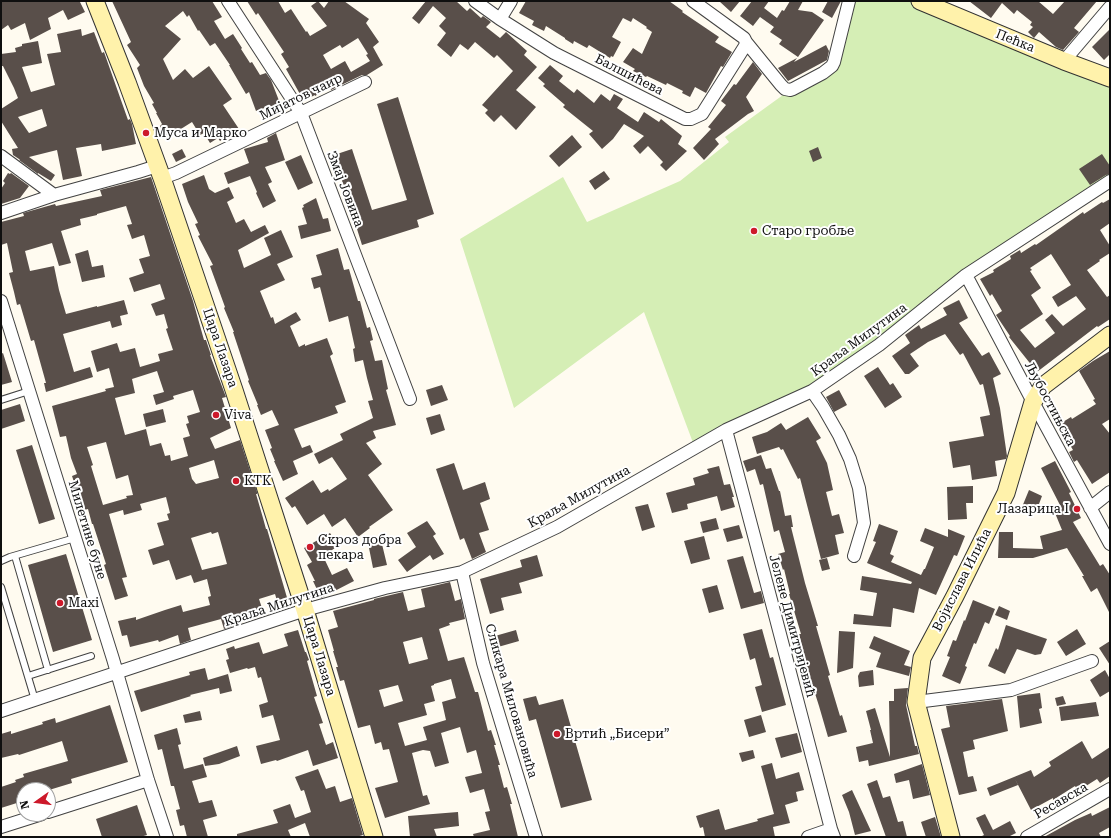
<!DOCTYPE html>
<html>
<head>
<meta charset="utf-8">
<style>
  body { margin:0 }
  #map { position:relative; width:1111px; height:838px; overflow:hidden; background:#fffbf0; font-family:"Roboto Serif",serif }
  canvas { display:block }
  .frame { position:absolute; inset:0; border:2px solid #0f0f0f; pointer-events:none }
  .north { position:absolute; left:16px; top:782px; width:40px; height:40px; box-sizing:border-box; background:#fff; border:1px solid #9f9f9f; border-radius:50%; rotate:256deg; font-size:11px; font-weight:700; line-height:16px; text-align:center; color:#0f0f0f }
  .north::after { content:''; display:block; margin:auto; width:14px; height:18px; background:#cd192a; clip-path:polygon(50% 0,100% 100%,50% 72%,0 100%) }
</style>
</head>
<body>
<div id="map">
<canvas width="1111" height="838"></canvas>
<div class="frame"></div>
<div class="north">N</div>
</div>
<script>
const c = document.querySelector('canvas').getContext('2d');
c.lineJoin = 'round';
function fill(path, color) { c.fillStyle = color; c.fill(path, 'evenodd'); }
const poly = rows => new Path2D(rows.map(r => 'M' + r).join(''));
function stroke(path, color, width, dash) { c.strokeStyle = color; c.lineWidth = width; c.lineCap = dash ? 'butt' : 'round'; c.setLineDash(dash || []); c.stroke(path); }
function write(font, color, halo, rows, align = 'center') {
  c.font = font + ' "Roboto Serif",serif'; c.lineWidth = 4; c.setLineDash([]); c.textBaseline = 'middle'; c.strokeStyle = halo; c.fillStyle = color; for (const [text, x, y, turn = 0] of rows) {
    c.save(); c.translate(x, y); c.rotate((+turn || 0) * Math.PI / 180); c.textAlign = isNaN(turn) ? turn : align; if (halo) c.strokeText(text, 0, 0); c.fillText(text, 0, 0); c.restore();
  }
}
fill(poly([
  [855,1,920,1,1110,77,1110,181,966,275,812,391,695,448,644,312,514,408,460,239,563,177,587,222,680,181,729,142,725,137,794,87,841,58]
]), '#d5eeb5');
fill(poly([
  [1,1,81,1,80,2,85,12,68,20,63,10,48,18,51,29,30,40,25,23,11,30,8,25,1,30],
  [112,1,212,1,222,17,214,21,225,39,233,34,242,48,241,49,250,63,252,62,260,75,266,73,271,80,283,111,274,115,270,106,256,111,249,92,246,94,229,65,230,65,215,43,210,46,199,30,198,31,189,15,187,17,183,11,165,26,181,39,163,59,173,80,185,69,193,78,209,66,232,99,223,105,239,129,220,141,218,138,210,143,204,133,200,135,192,122,165,139,162,130,160,126,162,124,156,113,157,113,152,104,154,103,144,86,137,68,140,65,127,45,131,42],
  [247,1,278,1,285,13,291,9,306,32,307,31,310,36,327,26,311,6,318,1,324,8,329,1,344,1,369,19,366,23,379,42,373,47,383,65,367,75,362,75,331,90,330,87,315,96,315,95,307,99,304,95,301,96,286,69,289,67,281,54,284,52,258,13,256,15],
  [358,38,368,54,366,55,370,61,351,72,345,61,331,69,323,55,340,45,342,48],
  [426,1,456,1,467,11,470,8,481,18,483,16,491,22,486,27,500,38,506,32,527,51,524,55,537,67,516,90,536,107,516,130,501,115,494,122,485,113,488,110,482,105,513,71,497,55,494,58,475,42,468,50,460,44,451,57,437,45,446,33,439,26,446,18,433,6,419,24,412,18],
  [526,1,669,1,683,11,682,12,719,37,715,42,732,52,723,67,721,66,706,93,695,87,690,97,682,93,683,91,667,83,666,85,647,76,646,77,633,71,635,69,623,62,633,48,642,54,652,32,646,28,647,27,633,18,631,22,623,18,612,37,621,42,613,57,611,56,610,58,589,45,587,48,574,41,573,44,565,39,565,38,546,26,544,31,532,25,534,21,519,13],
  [719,1,740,1,731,12],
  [752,1,769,1,764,8,777,18,782,10,784,11,790,1,803,1,798,10,812,12,824,20,798,57,779,44,782,40,770,32,774,27,760,17,753,26,740,16],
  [828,1,841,1,832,18,822,12],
  [969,1,1038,1,1053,14,1065,1,1097,1,1074,28,1079,32,1063,50,1056,47,1039,32,1034,38,1028,32,1033,27,1030,25,1032,22,1017,10,1014,14,1002,3,991,18],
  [81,29,82,36,94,32,102,53,104,52,128,120,130,119,132,124,136,144,102,151,101,144,76,148,82,176,63,180,57,150,29,157,55,175,51,181,38,173,38,174,19,160,20,159,19,159,13,155,12,149,18,148,1,121,1,109,18,98,14,88,3,66,1,66,1,54,16,52,15,48,22,46,22,44,38,41,42,63,22,67,31,92,55,85,47,54,61,52,57,34],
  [42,109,47,126,29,133,18,117],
  [1110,29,1110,54,1104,60,1092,47],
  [826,45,829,51,827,60,788,81,778,68,797,58,794,62],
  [753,62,762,74,746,97,754,111,748,114,715,139,719,144,704,160,693,148,711,129,708,127,726,105,721,101,734,84,736,85],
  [550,65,563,76,559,81,574,93,577,89,594,103,601,94,610,101,614,94,623,99,617,108,638,122,644,112,659,122,661,119,682,136,678,144,687,151,666,171,660,165,663,162,648,146,640,154,633,146,644,136,624,124,613,139,602,149,589,134,593,131,563,107,565,105,543,86,545,84,538,78],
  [398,97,434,214,417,220,419,227,362,245,334,155,352,149,372,210,407,200,377,104],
  [276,133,285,160,265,167,272,182,268,184,276,201,263,208,256,193,257,192,250,176,228,184,224,173,249,163,244,149,268,142,267,138],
  [572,135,582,147,559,167,549,156],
  [818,147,822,158,813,162,809,151],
  [182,149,186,157,176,162,172,154],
  [1102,154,1110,166,1110,174,1106,175,1090,185,1079,169],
  [301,155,313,183,298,190,285,162],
  [604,171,610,179,595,190,589,181],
  [8,173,10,174,11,173,29,186,20,198,1,204,1,189,5,183,3,181],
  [204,175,209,189,215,193,229,187,234,198,227,202,236,223,244,219,251,232,265,225,269,233,238,250,244,268,271,255,264,238,281,230,293,257,277,264,285,280,260,291,271,318,273,317,275,324,296,312,301,320,290,326,299,347,305,344,305,346,327,338,333,354,330,356,346,402,335,406,338,413,294,429,302,448,310,445,313,452,293,461,298,474,283,481,274,461,275,461,270,449,272,448,265,430,279,425,272,410,261,415,257,405,258,405,248,381,249,380,233,332,234,332,224,308,225,307,210,266,213,265,198,236,200,235,195,224,198,223,188,202,182,184],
  [151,177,193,301,204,340,206,340,211,355,210,355,226,397,222,398,231,428,210,438,215,449,240,440,257,492,257,494,256,494,263,518,266,529,267,529,288,601,278,604,275,594,259,599,264,614,235,622,236,625,224,629,221,619,188,628,191,640,180,644,178,635,159,642,158,640,130,647,127,635,122,636,118,621,136,617,136,620,165,610,181,605,183,612,210,605,208,597,211,596,207,579,194,583,191,575,176,580,169,560,153,565,148,550,164,545,157,523,169,520,167,514,170,513,166,497,140,504,142,510,124,515,123,510,109,514,127,577,122,578,128,596,115,600,110,584,104,565,106,564,93,524,92,524,88,509,84,510,79,490,77,491,72,476,77,474,71,458,66,436,60,437,52,406,106,391,105,389,114,387,109,368,97,372,91,351,117,343,120,352,135,348,140,367,160,361,158,354,173,350,166,329,168,328,164,314,156,316,151,304,165,299,160,284,134,292,129,278,144,273,139,259,150,256,144,235,132,239,127,225,132,224,126,206,97,214,97,215,80,219,81,225,61,231,71,263,59,266,52,243,25,251,30,271,54,266,59,290,66,314,97,306,97,307,124,300,128,314,120,316,122,325,112,328,110,321,63,334,74,372,90,367,93,377,46,392,44,383,46,383,34,340,31,341,20,304,17,305,14,292,9,273,13,272,7,243,1,245,1,222,24,216,23,213,55,204,56,206,102,196,100,190],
  [157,371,164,392,153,395,156,405,174,399,173,396,193,390,200,412,187,416,189,423,186,424,190,436,183,438,188,456,171,461,170,455,165,456,161,443,150,446,146,429,125,435,115,398,135,393,132,379],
  [106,442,116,479,128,475,133,495,126,496,127,498,103,505,91,466,93,465,87,447],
  [214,460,219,478,196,484,192,479,189,468],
  [211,532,212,534,218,532,227,564,202,570,191,538],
  [316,198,323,219,328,218,331,231,301,239,298,226,307,224,302,208,304,207,303,205],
  [1110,199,1110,223,1100,230,1110,246,1110,253,1099,260,1100,261,1087,270,1107,297,1110,295,1110,319,1098,327,1097,326,1037,372,1009,337,1010,336,996,315,1002,311,992,294,990,296,980,279,994,272,993,270,1011,259,1010,256,1020,250,1021,253,1035,244,1036,245,1083,212,1084,214,1102,202,1103,203],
  [1051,254,1071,285,1052,297,1058,307,1076,296,1086,309,1063,326,1052,314,1045,320,1055,333,1035,348,1020,330,1043,314,1031,295,1041,288,1030,271,1032,270,1030,268],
  [338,248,344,270,349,269,358,301,360,301,367,328,370,327,373,340,370,341,375,361,382,360,388,389,386,390,396,425,373,431,376,438,366,443,382,464,368,475,393,510,369,527,370,528,358,537,345,518,332,527,324,514,307,525,295,506,292,508,285,498,313,480,321,493,328,489,329,491,347,479,332,457,319,464,314,454,343,440,340,434,373,418,368,401,373,400,367,378,363,360,355,362,353,349,355,348,348,316,329,322,320,287,314,289,311,278,322,275,316,255],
  [88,250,92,267,103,265,105,277,82,282,75,254],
  [959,300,968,318,959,323,982,356,989,352,1001,374,993,378,1000,408,1007,456,1006,459,995,461,997,476,972,480,970,465,953,468,949,442,984,436,980,417,990,415,983,384,980,385,963,353,960,355,945,334,928,342,910,354,919,366,909,374,905,374,892,356,910,343,905,335,919,325,921,329,947,315,943,308],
  [1110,351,1110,419,1102,424,1110,434,1110,472,1092,484,1077,460,1074,462,1069,452,1073,450,1058,425,1071,417,1072,419,1096,404,1093,400,1095,399,1079,371,1093,361],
  [3,353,12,382,1,385,1,354],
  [878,367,890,385,893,383,902,397,885,408,864,376],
  [442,385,448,400,431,406,426,390],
  [839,390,847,405,834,412,826,397],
  [20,404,25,421,1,429,1,410],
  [163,409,166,422,146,427,143,414],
  [440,414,445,430,431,435,426,418],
  [808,417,821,438,816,441,827,463,833,490,826,492,832,516,839,514,844,533,835,535,839,554,821,559,800,478,798,479,783,449,781,450,779,447,757,454,752,437,767,432,781,423,786,430],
  [32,445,55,519,39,524,16,450],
  [761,455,766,469,771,468,779,491,780,491,785,516,791,515,793,527,791,527,805,583,818,626,816,626,830,675,828,676,840,716,842,715,847,732,828,737,819,706,805,662,806,662,799,634,801,634,789,594,790,594,784,569,783,570,778,554,785,552,779,530,774,532,763,484,760,485,755,469,747,472,743,461],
  [1055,461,1071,492,1069,493,1081,518,1073,522,1100,566,1103,564,1110,575,1110,614,1097,588,1091,592,1082,576,1084,576,1067,548,1033,558,998,558,999,532,1013,532,1013,548,1043,549,1040,536,1062,530,1055,513,1062,509,1041,468],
  [454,463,463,490,485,482,490,499,480,503,489,530,479,533,486,552,472,559,464,538,460,540,436,469],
  [719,466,724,485,730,484,734,497,732,497,735,507,721,511,717,496,687,504,688,509,672,513,666,493,695,485,693,478,709,473,707,469],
  [973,486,973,503,966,503,967,519,948,520,947,487],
  [1029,490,1042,496,1036,512,1022,507],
  [648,504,655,527,642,531,635,507],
  [716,518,719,529,703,533,700,522],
  [427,521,436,534,433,536,444,554,433,560,430,555,407,572,398,560,416,547,407,533],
  [879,524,898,531,890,554,894,556,891,562,921,575,924,569,925,569,934,547,920,541,925,528,948,537,948,529,965,536,957,556,954,555,936,595,919,588,914,613,893,608,891,627,853,624,854,614,873,616,877,593,860,590,862,576,911,584,912,582,867,563,876,542,873,541],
  [739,525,743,538,727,542,723,529],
  [330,533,338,546,323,556,332,575,347,568,354,581,321,598,313,581,315,581,307,565,312,562,304,548],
  [704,536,710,559,691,564,684,541],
  [381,540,387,565,373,568,368,543],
  [66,554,92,640,53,652,28,565],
  [537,555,543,576,519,583,522,593,501,598,504,610,490,614,480,579,522,567,520,560],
  [743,556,754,593,761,591,764,603,741,609,727,560],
  [827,558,830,569,822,571,819,560],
  [450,582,455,601,461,599,465,619,449,623,450,625,439,629,448,661,464,657,475,692,478,692,488,731,491,730,496,745,494,745,500,765,498,765,504,788,507,787,512,804,510,804,518,837,474,837,473,834,490,830,485,812,490,811,484,789,470,793,465,777,482,773,476,750,467,753,460,727,441,733,449,763,435,767,430,751,423,750,412,753,423,796,427,795,430,804,385,818,375,788,398,782,389,749,383,750,381,742,375,744,370,725,358,728,344,680,340,681,336,667,338,667,333,651,334,651,328,630,338,627,333,611,374,600,374,599,403,592,408,611,425,607,421,589],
  [422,637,428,659,409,664,403,642],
  [451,679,456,698,442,702,446,720,423,727,427,740,405,746,398,723,427,715,424,704,435,701,431,686,434,685,434,684],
  [398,685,403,701,384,707,379,690],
  [717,585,724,609,709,613,702,589],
  [973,600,995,609,989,624,985,622,976,644,974,643,965,666,967,667,960,684,942,676,950,657,947,656,953,640,956,641,964,620,965,621],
  [999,606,1010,611,1007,620,995,615],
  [1006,625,1047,639,1041,654,1035,655,1017,649,1005,674,988,666,996,648,998,650],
  [762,629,770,658,773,657,786,705,762,712,755,687,762,685,755,658,750,660,743,634],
  [1077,629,1086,644,1066,656,1057,642],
  [298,630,305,652,306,652,309,660,307,661,317,696,314,697,323,723,319,724,326,745,333,742,338,758,313,766,308,750,277,761,276,760,261,764,256,746,280,740,273,715,262,718,259,705,268,702,261,677,258,678,255,667,248,669,247,668,230,673,226,660,229,659,226,649,234,646,235,649,259,642,263,654,288,646,284,634],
  [516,630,519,641,498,647,495,636],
  [839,631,855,632,853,668,837,673],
  [874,636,910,651,904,665,911,667,909,676,876,667,881,653,869,648],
  [1110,641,1110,665,1099,648],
  [205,668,208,680,228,674,232,691,220,694,219,688,190,695,191,696,141,712,134,691,190,675,189,672],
  [873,670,874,685,859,687,858,676,860,672],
  [1105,670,1110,679,1110,691,1100,697,1090,680],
  [908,688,906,705,915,746,917,746,919,754,869,766,868,760,859,762,856,747,873,743,870,730,871,730,866,711,875,708,890,757,889,701,894,701,894,689],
  [1040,693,1042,708,1039,709,1042,723,1020,728,1017,696],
  [536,696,539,705,563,699,592,800,561,808,536,719,529,721,523,699],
  [1063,696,1066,704,1057,706,1055,698],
  [1002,699,1008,731,973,740,975,749,963,752,968,777,973,776,977,791,959,795,941,729,950,727,946,706],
  [1096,702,1099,716,1061,721,1059,707],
  [110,705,128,762,71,779,72,783,49,790,24,790,24,800,20,801,20,802,1,808,1,787,16,782,15,780,24,777,23,774,68,761,62,741,19,755,18,754,1,758,1,734,11,731,11,734,43,724,42,722,55,718,56,723],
  [200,711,202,720,185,723,183,715],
  [761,715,766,732,749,737,744,720],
  [177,728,181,744,178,745,184,769,203,764,207,777,192,781,199,803,212,800,217,816,203,820,208,837,187,837,184,825,180,826,176,810,180,809,174,786,171,786,162,749,158,750,154,735],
  [797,733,802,752,781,758,775,738],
  [1082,741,1092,759,1110,747,1110,776,1100,783,1097,779,1078,791,1075,786,1053,800,1053,798,1031,810,1015,779,1018,785,990,796,987,788,1014,777,1031,770,1034,777,1051,766,1049,762],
  [237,746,240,756,219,764,205,766,203,758],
  [753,750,755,758,742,762,739,753],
  [772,763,776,779,799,772,804,790,796,792,798,801,785,805,790,823,773,827,775,837,705,837,703,827,700,828,696,816,719,809,725,830,758,821,757,819,774,814,761,766],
  [922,764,930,795,913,799,909,780,896,783,894,774],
  [318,769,326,789,335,786,340,802,352,798,363,835,356,837,310,837,305,823,288,830,291,837,237,837,237,834,278,823,273,810,290,804,295,818,311,812,304,790,301,791,295,777],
  [877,780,883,798,890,796,898,822,903,821,907,837,886,837,867,784],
  [852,790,871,831,855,835,849,812,842,795],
  [137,805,147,835,140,837,102,837,96,819],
  [1110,807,1110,827,1099,833,1101,837,1044,837,1075,820,1091,813,1092,816],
  [458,812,459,826,434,829,437,837,410,837,408,816],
  [985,814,993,830,1010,821,1016,833,1008,837,980,837,984,835,976,818],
  [935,817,941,837,926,837,921,822]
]), '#594f4a');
const lane = poly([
  [1,400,29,391],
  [15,556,48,670],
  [1,561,10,557,75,538],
  [1,587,35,700],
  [28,676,91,656]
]);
const street = poly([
  [228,1,301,113,410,399],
  [475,1,500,19,554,53,685,119,691,119,702,114,745,46,746,42],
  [693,1,744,38,746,42,781,85,785,89,790,90,793,89,823,73,832,66,834,62,849,1],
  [500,19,511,1],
  [1064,61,1110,7],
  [1,156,54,195],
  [162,178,176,173,365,82],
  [1,213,54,195,138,172,157,166],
  [966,275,1033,402,1110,544],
  [1,301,113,659,148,780,167,837],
  [812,391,823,407,839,435,850,459,859,488,864,523,854,556],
  [726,430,775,615,831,829,834,837],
  [1090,508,1110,492],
  [462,572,483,663,536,837],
  [916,702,1011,690,1092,661],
  [1,711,305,610,385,588,462,572,557,527,726,430,812,391,879,345,966,275,1110,181],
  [48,812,148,780],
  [1,827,42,814],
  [808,837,831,829],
  [1027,837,1110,789]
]);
const secondary = poly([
  [95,1,127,82,162,178,234,390,305,610,374,837],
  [920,1,1064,61,1110,78],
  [951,837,916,702,922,658,955,596,1006,493,1033,402,1043,386,1110,335]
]);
stroke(lane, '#424242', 8);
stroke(street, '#424242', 14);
stroke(secondary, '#313131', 19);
stroke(lane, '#fff', 6);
stroke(street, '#fff', 12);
stroke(secondary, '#fff2ab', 17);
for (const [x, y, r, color] of [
  [146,133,4,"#cd192a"],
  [754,231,4,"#cd192a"],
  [216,415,4,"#cd192a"],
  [236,481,4,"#cd192a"],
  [1077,509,4,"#cd192a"],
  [310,547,4,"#cd192a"],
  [60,603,4,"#cd192a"],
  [557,734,4,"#cd192a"]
]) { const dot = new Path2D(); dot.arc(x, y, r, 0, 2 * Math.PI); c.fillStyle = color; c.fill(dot); stroke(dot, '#fff', 1.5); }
write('13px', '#0f0f0f', '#fff', [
  ["Пећка",1015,41,22],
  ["Балшићева",629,75,27],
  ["Мијатов чаир",301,97,-26],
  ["Змај Јовина",345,189,69],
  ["Краља Милутина",859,340,-36],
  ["Цара Лазара",220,348,71],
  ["Љубостињска",1050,404,62],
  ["Краља Милутина",579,497,-29],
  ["Милетине буне",87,530,73],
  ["Војислава Илића",962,580,-63],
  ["Краља Милутина",279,605,-18],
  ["Јелене Димитријевић",792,626,75],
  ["Цара Лазара",319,656,73],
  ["Сликара Миловановића",511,701,74],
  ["Ресавска",1061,801,-30]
]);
write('13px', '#0f0f0f', '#fff', [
  ["Муса и Марко",154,133],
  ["Старо гробље",762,231],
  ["Viva",224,415],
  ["KTK",244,481],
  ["Лазарица I",1069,509,"right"],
  ["Скроз добра",318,540],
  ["пекара",318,555],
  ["Maxi",68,603],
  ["Вртић „Бисери”",565,734]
], 'left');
</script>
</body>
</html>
